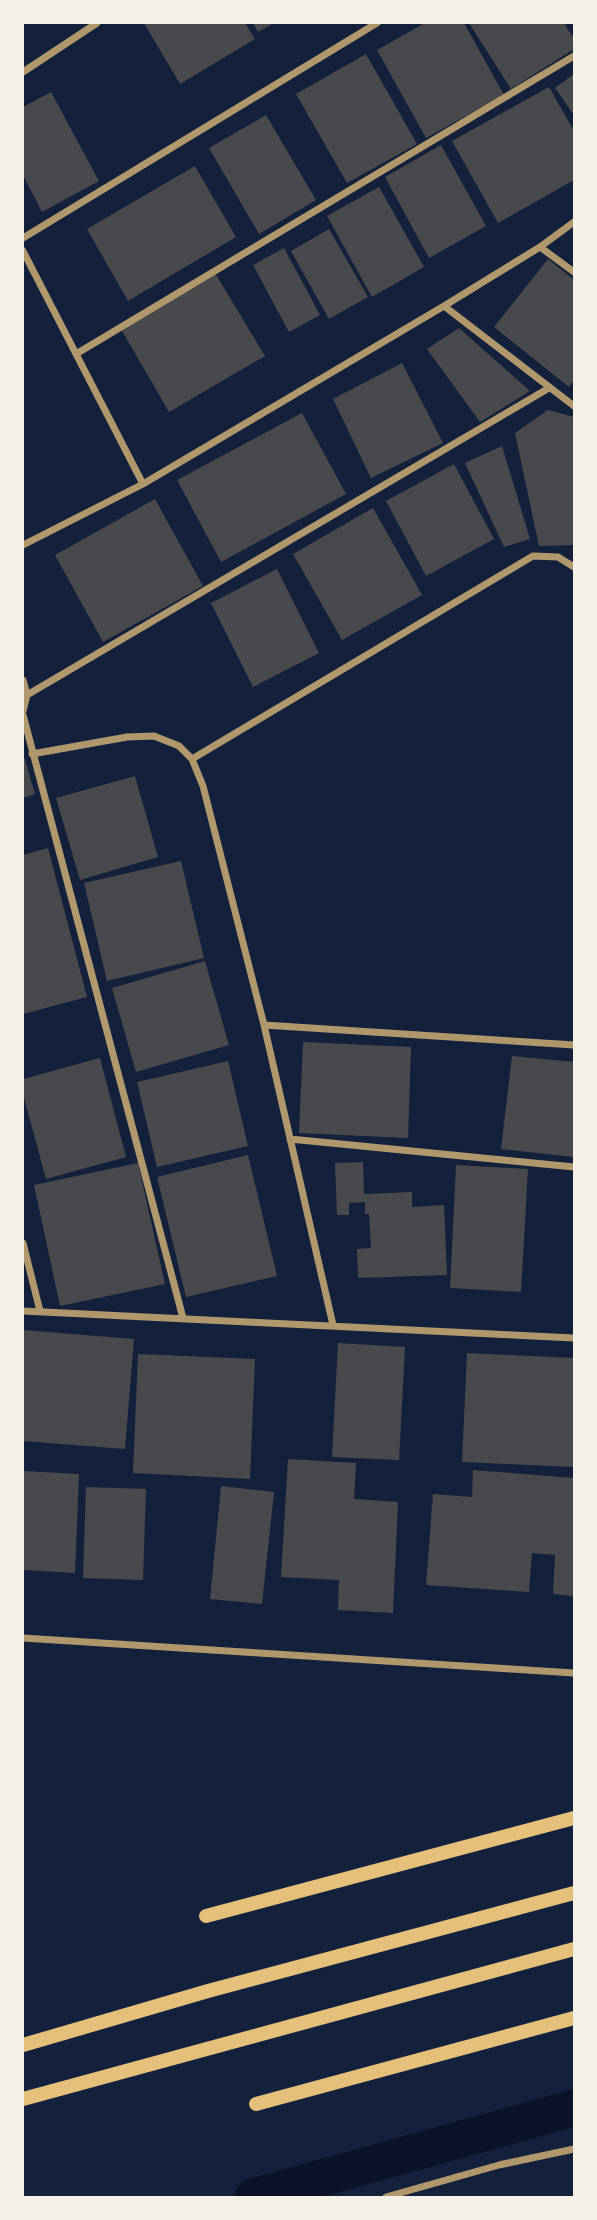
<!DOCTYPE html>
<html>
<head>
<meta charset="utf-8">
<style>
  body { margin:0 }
  #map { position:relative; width:597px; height:2220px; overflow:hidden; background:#14213d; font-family:"Alegreya Sans",sans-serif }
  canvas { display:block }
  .frame { position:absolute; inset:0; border:24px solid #f6f1e7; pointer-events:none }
</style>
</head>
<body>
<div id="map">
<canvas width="597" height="2220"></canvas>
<div class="frame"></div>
</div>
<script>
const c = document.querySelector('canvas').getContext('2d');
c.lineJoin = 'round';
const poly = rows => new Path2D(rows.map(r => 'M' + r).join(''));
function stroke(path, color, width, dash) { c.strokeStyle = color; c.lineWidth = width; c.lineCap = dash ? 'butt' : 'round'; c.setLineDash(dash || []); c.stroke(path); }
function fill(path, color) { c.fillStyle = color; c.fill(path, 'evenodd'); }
stroke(poly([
  [253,2197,574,2108]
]), '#0b132b', 37);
fill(poly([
  [144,23,245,23,255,39,180,84],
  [253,23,274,23,258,32],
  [425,23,464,23,504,95,426,138,377,50],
  [469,23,564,23,574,39,574,49,511,89],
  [366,54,417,144,347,183,296,94],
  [574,74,574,115,555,88],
  [549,87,574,131,574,180,498,223,452,141],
  [51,92,99,181,42,212,23,175,23,107],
  [266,115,316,200,259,234,209,148],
  [441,145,486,226,429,258,385,177],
  [195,166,236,237,128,301,87,229],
  [379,187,424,267,372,297,327,216],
  [329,229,368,297,329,319,291,251],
  [284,248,320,315,289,332,253,265],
  [548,259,574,280,574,380,569,387,494,327],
  [215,273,265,356,169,412,121,329],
  [459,328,530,391,480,422,427,349],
  [402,363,443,443,371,478,333,399],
  [548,410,574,417,574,545,539,546,515,433],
  [302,413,346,494,221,562,177,480],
  [502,446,530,539,504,547,465,463],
  [454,464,494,539,426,576,386,501],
  [155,499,203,586,103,642,55,555],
  [373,508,422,595,342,640,293,554],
  [277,569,319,653,253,687,211,603],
  [23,753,35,794,23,798],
  [135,776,158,857,80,880,56,798],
  [48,848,87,997,23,1014,23,855],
  [181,861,204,958,107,981,84,883],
  [205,961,229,1045,136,1072,112,988],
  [303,1042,411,1047,408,1138,299,1133],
  [512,1056,574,1062,574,1157,501,1149],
  [100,1058,126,1157,46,1179,23,1094,23,1079],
  [228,1061,248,1146,157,1167,137,1082],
  [248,1155,277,1276,186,1297,157,1177],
  [363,1162,364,1194,412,1192,412,1207,444,1205,447,1275,358,1278,357,1249,371,1248,369,1214,365,1214,365,1202,349,1203,349,1215,337,1215,335,1163],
  [138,1163,165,1284,60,1306,34,1185],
  [456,1165,528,1169,521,1292,450,1288],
  [23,1330,134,1339,125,1449,23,1441],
  [338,1343,405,1347,399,1460,332,1457],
  [467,1353,574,1358,574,1467,462,1462],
  [138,1354,255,1359,250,1479,133,1473],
  [288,1459,356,1463,354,1499,398,1502,393,1613,338,1610,339,1580,281,1577],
  [473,1470,574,1478,574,1596,553,1594,555,1555,532,1553,529,1592,426,1585,433,1494,472,1497],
  [23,1471,79,1474,75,1573,23,1570],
  [221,1486,274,1492,262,1604,210,1599],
  [86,1487,146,1489,143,1580,83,1578]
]), '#48494c');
stroke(poly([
  [23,72,97,23],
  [23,238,377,23],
  [540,247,574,272],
  [23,251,143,484],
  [444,306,574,406],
  [76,354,574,56],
  [23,545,143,484,444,306,540,247,574,222],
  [23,680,27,695,23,711],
  [27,695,549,388],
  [23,715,183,1318],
  [32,754,127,737,154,736,179,746,192,759,203,786,264,1025,333,1325],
  [192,759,533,556,558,557,574,567],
  [264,1025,574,1045],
  [290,1139,574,1167],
  [23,1243,40,1311],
  [23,1311,574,1338],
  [23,1638,574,1673],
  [386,2197,499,2165,574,2149]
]), '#b1986c', 7);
stroke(poly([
  [206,1916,574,1818],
  [23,2045,208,1991,574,1893],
  [23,2099,574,1949],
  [256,2104,574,2018]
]), '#e5c07b', 14);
</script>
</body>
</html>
